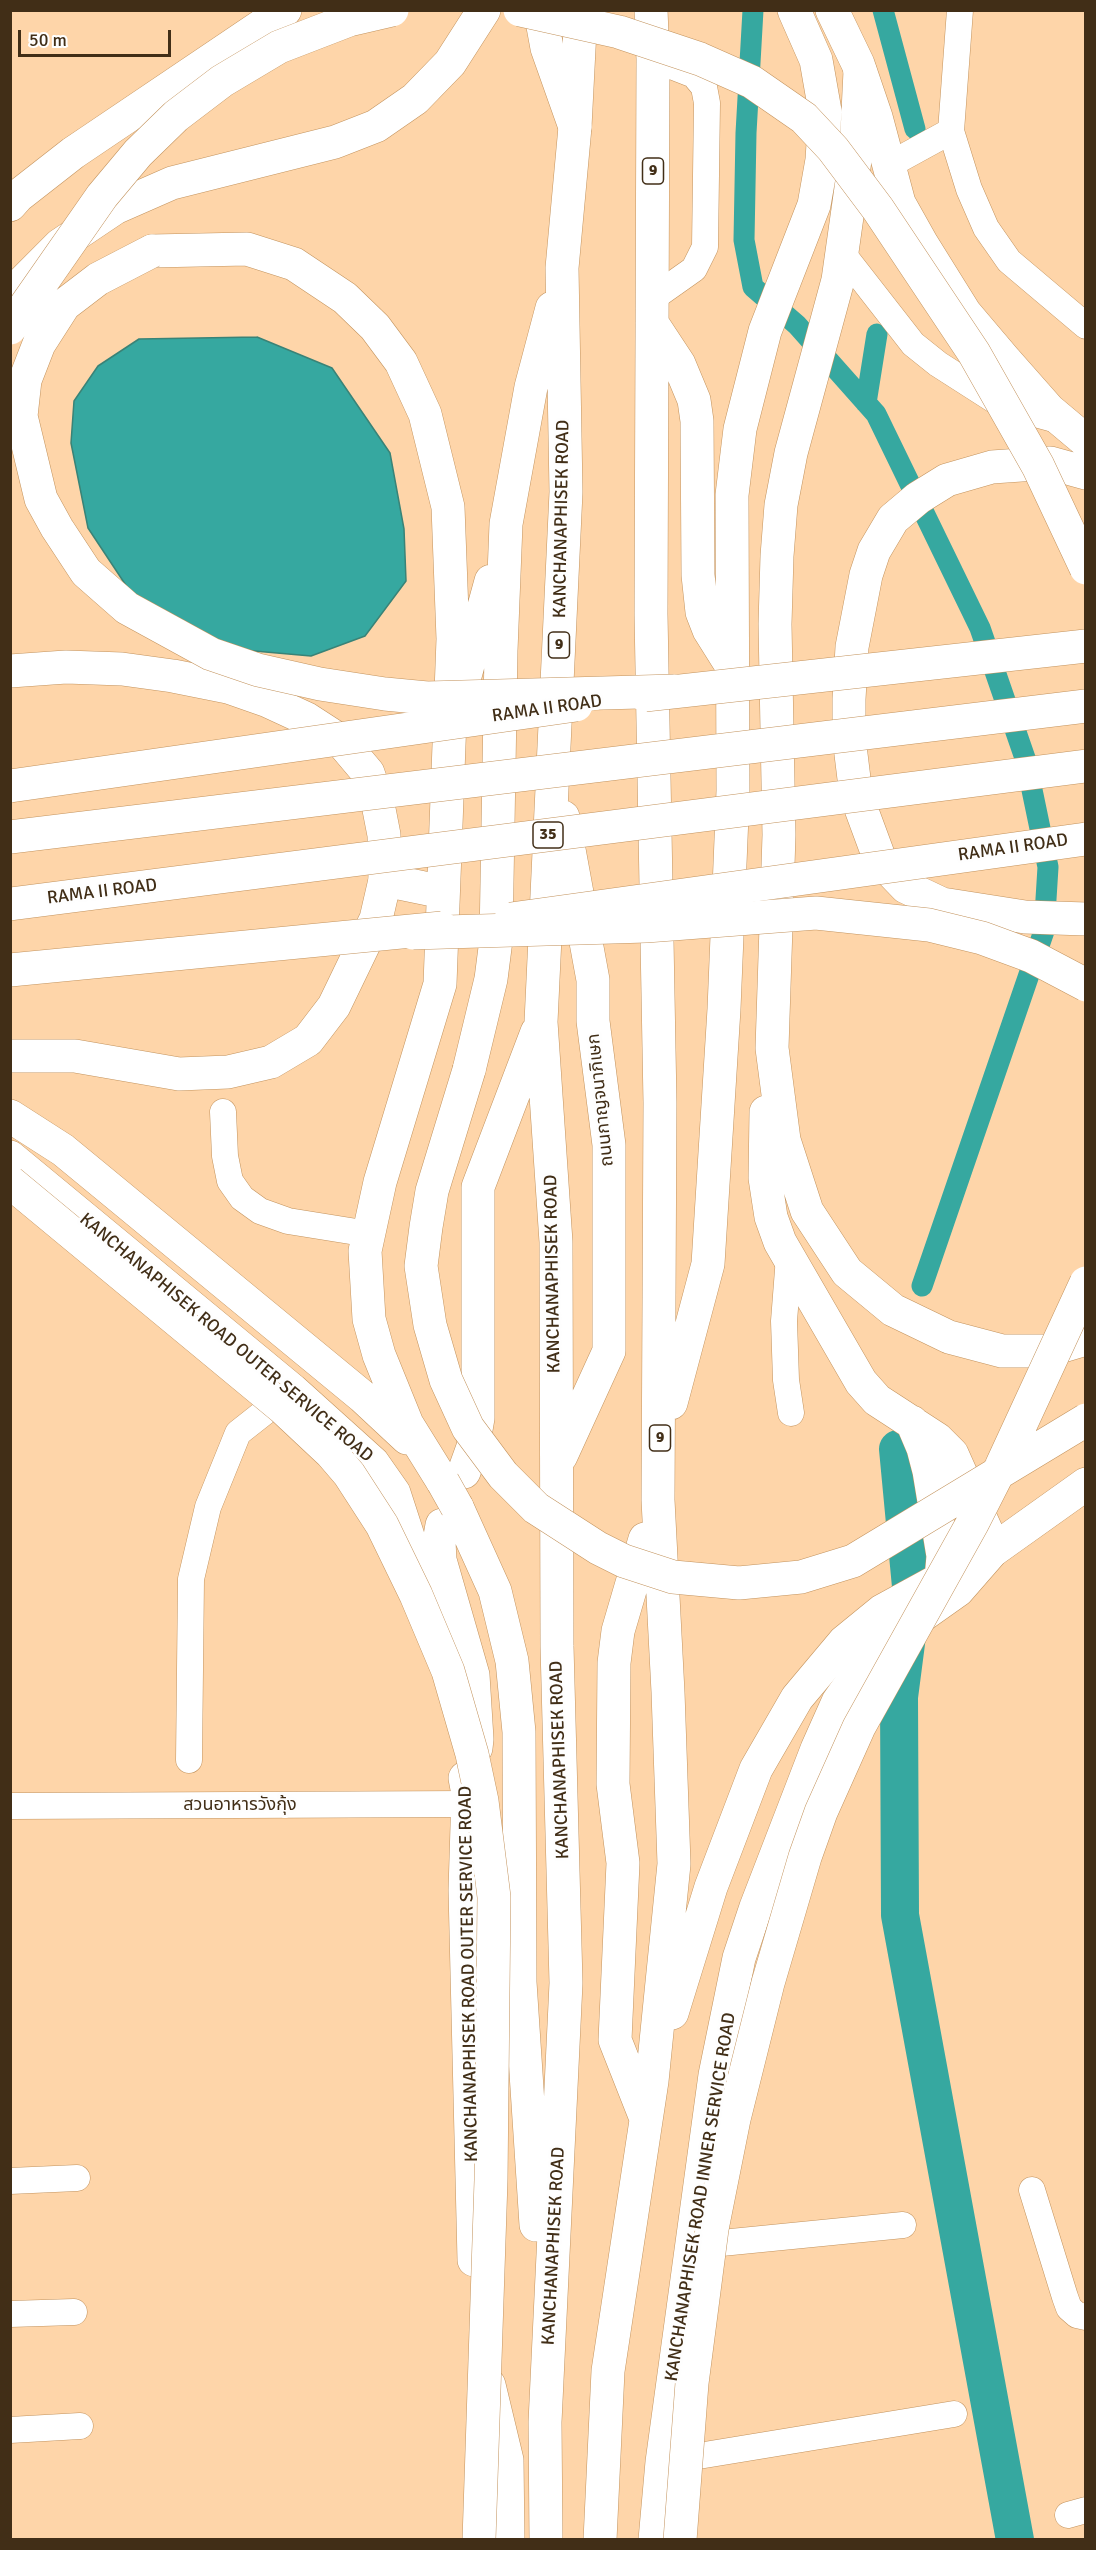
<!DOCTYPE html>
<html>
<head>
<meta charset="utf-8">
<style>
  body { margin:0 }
  #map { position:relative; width:1096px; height:2550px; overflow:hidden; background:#fed5a9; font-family:Signika,sans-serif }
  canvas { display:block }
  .frame { position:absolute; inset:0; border:12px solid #412e17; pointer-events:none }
  .scale { position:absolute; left:18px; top:30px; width:153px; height:27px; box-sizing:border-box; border:3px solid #412e17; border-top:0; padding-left:8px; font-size:18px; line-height:21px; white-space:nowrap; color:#412e17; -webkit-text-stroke:4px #fefefe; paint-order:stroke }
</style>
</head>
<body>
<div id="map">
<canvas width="1096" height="2550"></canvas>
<div class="frame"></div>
<div class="scale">50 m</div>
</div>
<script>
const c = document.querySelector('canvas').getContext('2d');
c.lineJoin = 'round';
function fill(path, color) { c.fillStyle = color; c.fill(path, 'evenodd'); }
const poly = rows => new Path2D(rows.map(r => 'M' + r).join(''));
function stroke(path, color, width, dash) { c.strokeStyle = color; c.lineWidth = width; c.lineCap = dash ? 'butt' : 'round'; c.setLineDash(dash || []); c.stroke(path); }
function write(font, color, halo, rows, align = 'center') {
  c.font = font + ' Signika,"Noto Sans Thai",sans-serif'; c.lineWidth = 6; c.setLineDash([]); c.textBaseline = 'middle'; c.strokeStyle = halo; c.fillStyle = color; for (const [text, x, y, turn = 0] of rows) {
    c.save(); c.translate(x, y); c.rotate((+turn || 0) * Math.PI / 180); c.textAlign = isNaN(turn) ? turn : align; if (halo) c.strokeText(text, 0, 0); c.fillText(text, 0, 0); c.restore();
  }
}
const water = poly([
  [257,337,332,368,390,453,404,529,406,581,365,636,311,656,243,650,178,627,131,593,88,528,71,443,74,401,98,366,139,339,257,337]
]);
fill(water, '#36a8a0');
stroke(water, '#398377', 1.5);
stroke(poly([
  [753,10,746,133,744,240,753,287,797,325,876,414,980,628,1026,761,1048,867,1044,931,922,1286],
  [883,10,915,129],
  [866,403,877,334],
  [1006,2540,1014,2538]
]), '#36a8a0', 21);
stroke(poly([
  [898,1449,912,1597,899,1697,900,1915,1015,2540]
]), '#36a8a0', 38);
const minor = poly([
  [951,131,969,189,986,228,1009,261,1086,326],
  [889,165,951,131,960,10],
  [842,253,913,344,938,364,1002,405,1061,421],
  [653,298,694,269,705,247,707,103,704,87,694,75,653,59],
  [223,1112,225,1156,230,1181,242,1198,260,1211,288,1221,369,1234],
  [789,1257,784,1321,786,1380,791,1413],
  [189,1760,191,1579,208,1507,238,1433,290,1392],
  [10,1806,469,1804],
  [10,2181,77,2178],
  [1032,2190,1065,2297,1069,2308,1077,2315,1086,2317],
  [691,2246,903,2225],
  [10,2314,74,2312],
  [10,2430,80,2426],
  [668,2461,954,2414],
  [1068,2515,1086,2510]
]);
const major = poly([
  [540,10,547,48,575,127],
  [832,10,858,64,876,117,899,203,922,244,965,313,1004,359,1049,410,1086,441],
  [10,295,60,245,115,208,172,183,335,142,376,126,415,99,450,63,484,10],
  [1086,473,1050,463,992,467,947,480,918,498,893,519,874,551,866,575,852,647,849,699,849,738,856,795,880,860,906,887,942,904,1025,917,1086,919],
  [10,671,66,667,122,669,173,676,228,687,268,701,307,719,341,741,368,773,377,799,384,835,385,880,376,919,334,1006,308,1040,271,1062,228,1072,179,1074,75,1056,10,1056],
  [10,1157,292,1390,373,1463,394,1493,428,1598],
  [465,1778,468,1794,465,1890,474,2260],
  [489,2385,507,2460,508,2540],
  [655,2540,662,2462,715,2075,739,1958,756,1907,817,1749,838,1702,866,1662,893,1636,958,1590,992,1551,1086,1484]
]);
const highway = poly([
  [860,71,856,153,838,280,791,453,781,505,777,556,775,624,779,835,772,1048,784,1140,807,1211,847,1272,893,1310,949,1337,1002,1351,1046,1351,1086,1339],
  [10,205,18,196,73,153,285,10],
  [152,251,247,249,294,264,345,298,375,327,401,362,425,414,448,507,453,639,440,984,380,1182,365,1251,369,1319,379,1355,407,1424,443,1482],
  [652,323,679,364,694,400,697,421,698,575,702,612,709,630,731,665],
  [465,676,491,581],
  [385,880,443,892],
  [469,1070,491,979,496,940,501,651,506,524,531,387,552,308],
  [10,1116,63,1150,363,1397,407,1438],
  [671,1403,708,1264,724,1009,733,791,732,495,740,429,765,331,814,205,822,160,825,111,816,60,794,10],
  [912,1422,923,1448,929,1471,943,1556,941,1579],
  [561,1456,609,1351,609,1145,593,1021,593,980,563,817],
  [464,1472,473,1447,478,1418,478,1187,537,1032],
  [457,1507,495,1591,512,1661,519,1732,520,1982,536,2225],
  [442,1525,439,1542,440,1560,473,1675,477,1739,476,1748],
  [672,2013,711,1887,756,1769,797,1698,844,1642,882,1611,992,1551,989,1537,952,1454,937,1439,877,1400,861,1382,780,1242,771,1217,765,1178,766,1112],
  [645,2116,615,2040,623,1863,613,1784,614,1663,618,1631,645,1539],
  [546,2540,545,2422,566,1983,557,1646,556,1242,541,1022,566,492,562,268,575,127,581,10],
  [600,2540,608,2371,652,2081,674,1864,668,1692,658,1500,660,1103,651,614,653,59,651,10]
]);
stroke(minor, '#c3935d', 27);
stroke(major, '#c3935d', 34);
stroke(highway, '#c3935d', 34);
stroke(minor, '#fff', 26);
stroke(major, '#fff', 33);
stroke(highway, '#fff', 33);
const majorBridge = poly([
  [645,695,1086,646],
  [10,786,576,705],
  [511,919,1086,839],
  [10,970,442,928]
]);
const highwayBridge = poly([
  [520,10,619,32,700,59,752,82,804,118,833,149,878,209,974,353,1038,466,1086,568],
  [152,251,98,279,64,305,39,344,25,380,21,416,41,499,57,528,86,572,127,608,211,654,258,670,320,684,385,694,427,698,674,691],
  [10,328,102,196,138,153,176,116,222,81,279,47,349,20,392,10],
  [10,837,1086,706],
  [10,904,1086,766],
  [413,933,646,926,816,913,929,925,982,938,1031,956,1086,985],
  [469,1070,432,1191,426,1227,421,1266,430,1325,446,1380,468,1428,503,1475,536,1508,598,1548,624,1561,673,1577,739,1583,801,1577,853,1561,1086,1420],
  [10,1182,283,1408,331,1453,349,1474,382,1525,416,1595,448,1671,472,1754,482,1801,494,1897,491,2180,479,2540],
  [443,1482,457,1507],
  [680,2540,692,2383,712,2229,734,2119,768,1983,805,1857,821,1812,859,1727,972,1524,1001,1467,1086,1283]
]);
stroke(majorBridge, '#c3935d', 34, []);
stroke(highwayBridge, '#c3935d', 34, []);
stroke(majorBridge, '#fff', 33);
stroke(highwayBridge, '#fff', 33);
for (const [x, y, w] of [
  [653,171,21],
  [559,645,21],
  [548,835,30],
  [660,1438,21]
]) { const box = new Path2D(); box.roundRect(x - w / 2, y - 13, w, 26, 4.5); c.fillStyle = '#fefefe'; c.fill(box); stroke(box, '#412e17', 1.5); }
write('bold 16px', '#412e17', null, [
  ["9",653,171],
  ["9",559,645],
  ["35",548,835],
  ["9",660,1438]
]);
write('18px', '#412e17', '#fefefe', [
  ["KANCHANAPHISEK ROAD",562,519,-89],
  ["RAMA II ROAD",547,709,-8],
  ["RAMA II ROAD",1013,848,-8],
  ["RAMA II ROAD",102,892,-7],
  ["ถนนกาญจนาภิเษก",601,1100,-96],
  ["KANCHANAPHISEK ROAD",553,1274,-91],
  ["KANCHANAPHISEK ROAD OUTER SERVICE ROAD",226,1338,40],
  ["KANCHANAPHISEK ROAD",560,1760,-92],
  ["สวนอาหารวังกุ้ง",240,1805],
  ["KANCHANAPHISEK ROAD OUTER SERVICE ROAD",469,1974,-91],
  ["KANCHANAPHISEK ROAD INNER SERVICE ROAD",701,2197,-81],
  ["KANCHANAPHISEK ROAD",554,2246,-87]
]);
</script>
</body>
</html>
